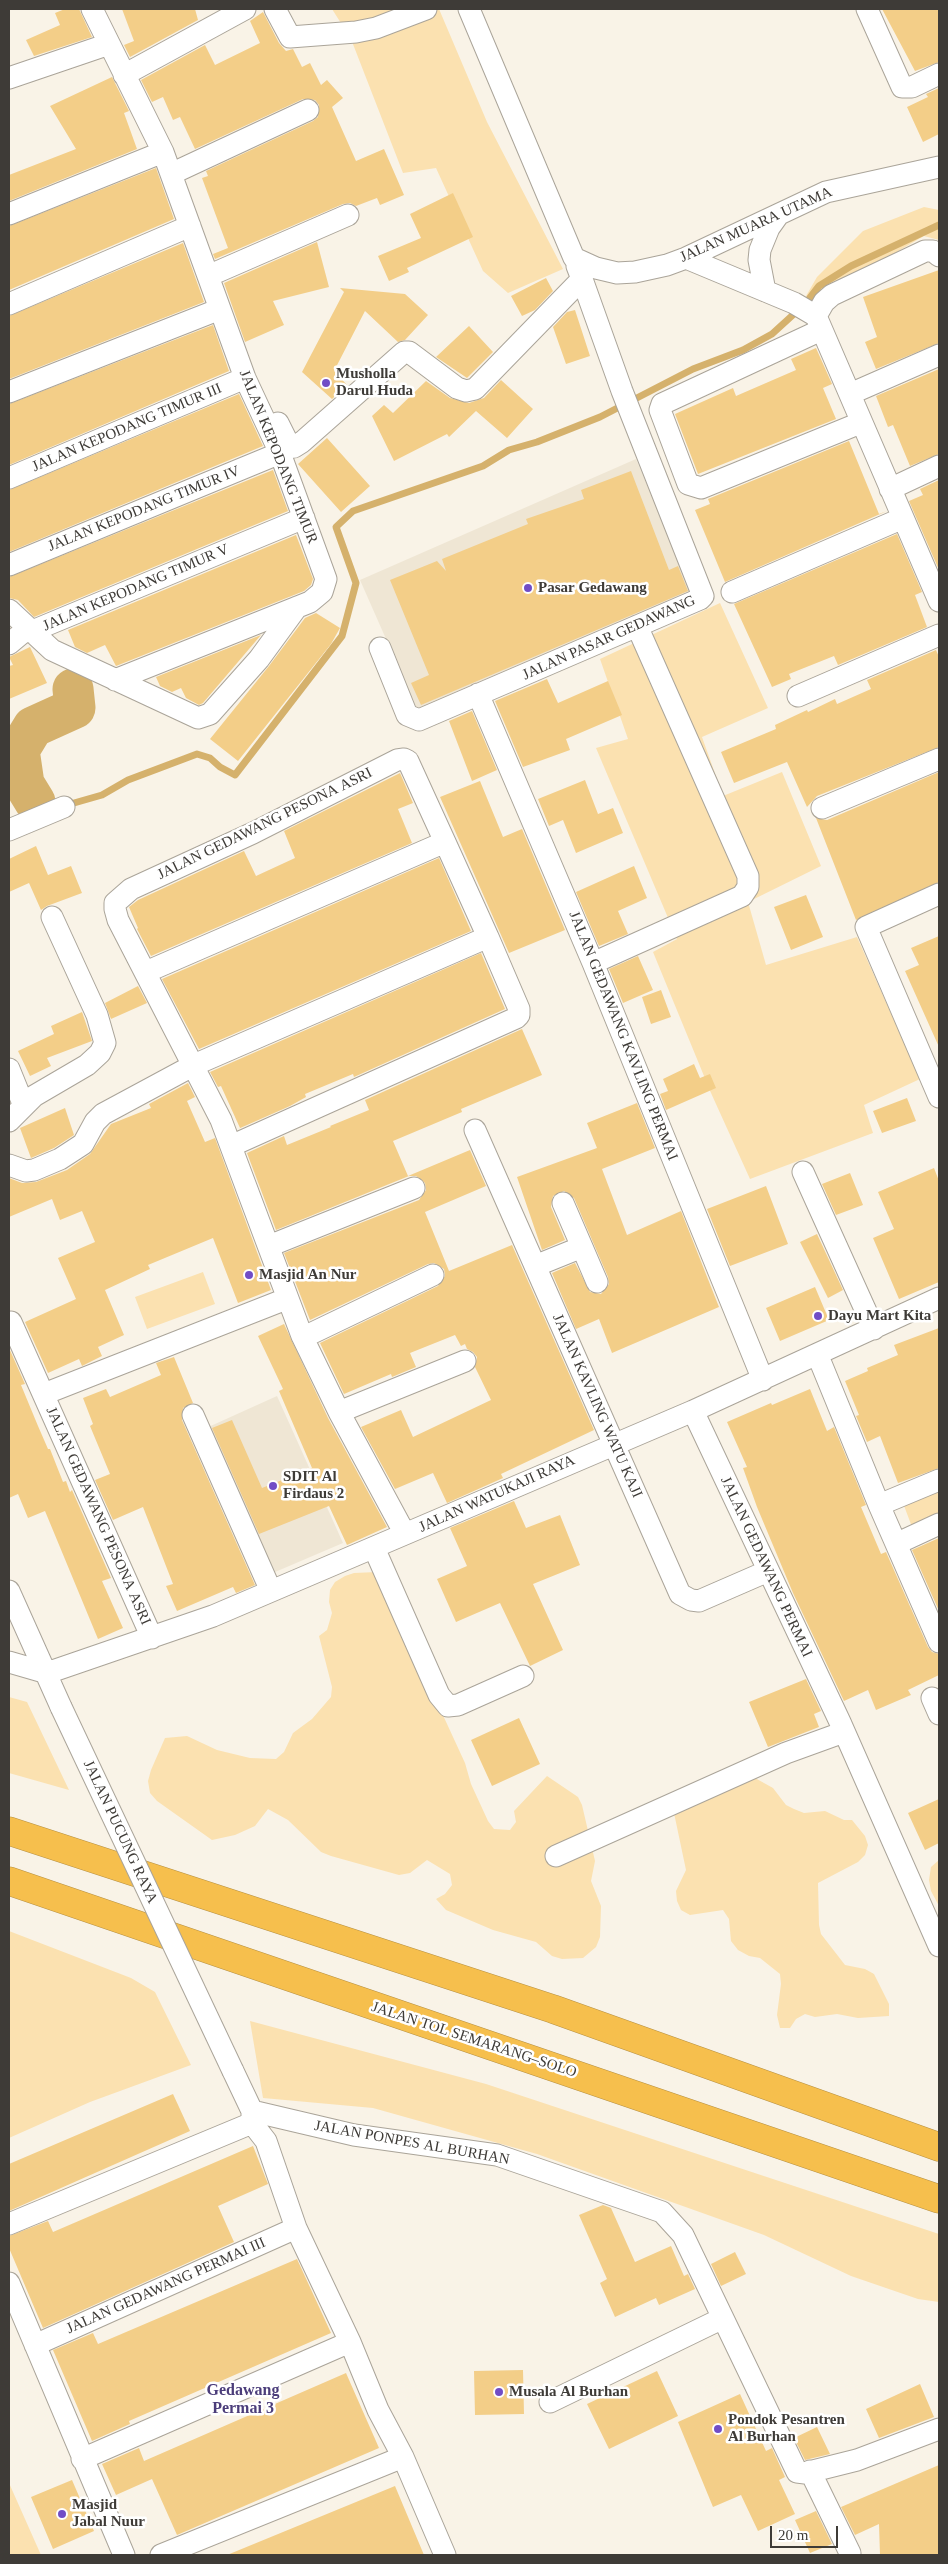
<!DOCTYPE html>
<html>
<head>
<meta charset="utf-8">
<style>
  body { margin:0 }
  #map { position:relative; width:948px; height:2564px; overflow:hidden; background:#f9f3e7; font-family:Georgia,serif }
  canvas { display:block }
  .frame { position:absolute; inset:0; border:10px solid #3e3b37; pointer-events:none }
  .scale { position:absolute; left:770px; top:2526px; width:68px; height:22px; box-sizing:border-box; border:2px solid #3e3b37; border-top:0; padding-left:6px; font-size:15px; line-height:18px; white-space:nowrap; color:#3e3b37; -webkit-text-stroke:4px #fff; paint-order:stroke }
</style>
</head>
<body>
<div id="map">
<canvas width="948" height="2564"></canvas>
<div class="frame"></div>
<div class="scale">20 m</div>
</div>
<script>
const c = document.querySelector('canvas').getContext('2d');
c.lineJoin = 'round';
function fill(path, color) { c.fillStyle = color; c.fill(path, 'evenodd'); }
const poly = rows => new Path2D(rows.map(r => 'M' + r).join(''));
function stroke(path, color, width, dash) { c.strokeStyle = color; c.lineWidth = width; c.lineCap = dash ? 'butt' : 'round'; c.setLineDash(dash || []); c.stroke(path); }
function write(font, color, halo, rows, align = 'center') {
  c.font = font + ' Georgia,serif'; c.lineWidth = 5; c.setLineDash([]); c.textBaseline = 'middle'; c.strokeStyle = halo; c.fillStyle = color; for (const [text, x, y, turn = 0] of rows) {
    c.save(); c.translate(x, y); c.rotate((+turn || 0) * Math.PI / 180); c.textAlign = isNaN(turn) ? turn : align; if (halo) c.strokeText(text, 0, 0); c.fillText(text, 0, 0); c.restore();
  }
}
fill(poly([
  [636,459,695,596,420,716,360,580],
  [277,1396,343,1543,268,1575,204,1429]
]), '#efe6d4');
fill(poly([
  [332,9,439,9,487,122,563,269,508,293,483,271,436,168,403,173,351,39],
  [924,207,939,210,939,240,924,236,829,291,806,296,817,277,863,231],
  [720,603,768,708,702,737,723,796,782,772,821,866,748,902,766,965,857,937,920,1079,864,1105,873,1133,750,1179,711,1093,653,952,677,939,596,748,628,739,600,659],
  [203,1272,215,1304,147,1329,135,1297],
  [939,1488,939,1516,912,1527,903,1503],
  [377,1572,465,1763,471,1784,488,1821,494,1829,510,1830,516,1822,514,1811,547,1776,578,1797,582,1805,595,1861,591,1881,601,1906,600,1937,596,1947,583,1958,562,1959,552,1956,536,1942,493,1930,446,1910,436,1899,445,1894,452,1885,450,1874,427,1860,410,1873,399,1875,331,1856,321,1852,288,1820,268,1809,255,1826,235,1835,212,1840,157,1801,150,1793,148,1781,151,1770,165,1738,187,1736,217,1750,250,1758,276,1759,284,1752,293,1733,312,1719,331,1697,332,1687,319,1636,327,1630,332,1613,329,1602,330,1590,335,1582,345,1576,354,1573],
  [9,1697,27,1702,69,1790,9,1773],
  [755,1778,773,1788,786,1805,794,1809,804,1813,825,1811,844,1820,852,1820,865,1836,868,1845,865,1855,858,1862,818,1883,819,1925,821,1934,845,1965,865,1969,874,1974,889,2004,889,2016,858,2018,837,2014,815,2017,805,2014,796,2019,790,2028,780,2028,777,2015,781,1984,780,1974,760,1958,749,1956,738,1950,731,1941,729,1919,723,1910,690,1915,681,1910,677,1901,676,1891,686,1870,674,1813],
  [939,1860,939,1906,931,1891,929,1880,931,1867],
  [9,1931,131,1978,155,1992,191,2065,90,2102,9,2138],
  [250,2021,486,2084,939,2234,939,2302,918,2299,851,2276,764,2235,537,2154,373,2108,263,2098],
  [9,2483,41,2555,9,2555]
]), '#fbe1b0');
stroke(poly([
  [35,802,52,807],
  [67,805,102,795,128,780,197,754,210,758,220,767,235,775,342,636,356,583,336,527,353,511,483,466,509,450,537,442,600,417,693,369,743,350,772,334,806,303,819,286,851,266,939,225]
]), '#d5b16c', 7);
stroke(poly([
  [35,802,24,784,19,750,33,727,75,708,73,689]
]), '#d5b16c', 41);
fill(poly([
  [65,9,79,9,92,37,34,56,26,40,60,25,55,13],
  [122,9,195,9,198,20,130,57,124,45,134,41],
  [882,9,939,9,939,62,915,71],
  [263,12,279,43,286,51,293,49,302,67,310,63,321,85,327,80,343,98,332,107,356,161,384,149,404,195,380,205,377,198,356,206,350,203,343,204,215,259,213,254,228,248,202,178,208,176,206,171,313,121,318,117,319,105,315,100,303,99,195,149,180,117,173,120,163,97,152,102,141,80,205,45,215,65,260,43,250,21],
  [112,77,129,111,124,113,137,149,9,201,9,175,76,149,50,106],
  [939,88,939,134,923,142,907,107,928,97,926,94],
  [156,168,174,219,9,290,9,226],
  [453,193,473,237,407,268,409,272,389,281,378,256,421,238,410,214],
  [317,242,329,287,273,301,284,325,245,342,224,283],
  [183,243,204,302,9,379,9,316],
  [939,270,939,343,876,369,865,342,877,337,863,297],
  [546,278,553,291,535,310,522,316,511,296],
  [340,288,405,294,428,315,405,340,398,342,365,311,334,371,347,385,332,399,302,372,344,292],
  [575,310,590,356,566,364,553,327,567,312],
  [213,325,229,371,9,465,9,404],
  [469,326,493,352,467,378,436,357],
  [816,348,832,384,823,388,836,419,698,474,675,414,733,388,736,396,796,370,791,359],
  [939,369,939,454,910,466,893,425,888,427,876,396],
  [501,380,533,409,507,438,476,411,449,437,447,434,394,461,372,416,384,405,393,413,426,381,450,398,469,403,484,398],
  [239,394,263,446,9,552,9,490],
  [327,438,370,486,341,512,298,464],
  [849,441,879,514,887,511,725,582,695,510,710,504,708,499],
  [273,470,288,511,34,617,18,600,9,598,9,577],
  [631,471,669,570,678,566,688,591,421,705,411,683,429,675,390,580,437,561,446,571,442,559,528,524,526,519,584,499,581,490],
  [939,480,939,570,909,501,923,495,920,489],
  [897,534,922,592,915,595,927,627,838,665,834,656,789,674,791,679,772,687,734,604],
  [296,535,313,579,311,585,304,591,116,666,105,645,87,653,75,647,68,630],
  [316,613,340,628,331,644,238,761,210,739,269,666,305,618],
  [261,635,203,703,199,705,186,698,181,688,172,692,160,686,156,677],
  [30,647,47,683,9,699,9,666,13,665,9,657],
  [936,650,939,657,939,747,817,796,807,807,787,762,734,783,721,752,776,729,775,725,807,710,808,712,835,699,837,704,871,689,867,680],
  [547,679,558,703,608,681,622,715,566,739,570,750,523,767,495,701],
  [472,711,497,770,472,781,449,721],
  [939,772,939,882,856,920,816,818,827,820],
  [400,773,413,803,398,809,412,843,151,956,137,929,138,928,129,907,138,900,244,851,256,876,295,858,284,831],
  [585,780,598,814,613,808,623,833,576,853,563,820,549,826,538,799],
  [480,781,503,837,522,829,565,930,509,953,440,797],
  [36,846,48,875,71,866,82,893,47,906,41,910,29,883,9,892,9,859],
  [439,858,471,931,199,1049,162,979],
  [634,866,647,898,618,911,628,934,599,946,576,892],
  [806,895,823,937,791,950,774,907],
  [939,936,939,1047,905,971,919,965,911,948],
  [481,953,505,1009,354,1077,353,1074,305,1094,306,1097,290,1106,238,1129,240,1128,221,1086,218,1087,210,1072],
  [638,956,653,990,623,1003,609,969],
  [138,986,147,1003,111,1019,105,1003],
  [661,990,671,1017,651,1024,642,997],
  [82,1012,92,1041,47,1058,51,1066,30,1076,18,1051,54,1034,51,1026],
  [522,1029,542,1075,461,1109,462,1112,393,1141,408,1176,470,1150,486,1186,425,1212,449,1271,512,1245,594,1430,501,1474,503,1478,447,1503,433,1473,395,1489,361,1427,401,1410,413,1437,491,1400,475,1367,477,1357,473,1352,467,1349,465,1344,461,1346,455,1335,410,1353,416,1367,392,1377,391,1374,344,1394,320,1343,438,1286,445,1276,444,1269,434,1263,428,1264,310,1320,284,1253,419,1200,426,1190,425,1183,416,1176,409,1176,276,1230,247,1153,284,1136,287,1145,331,1127,330,1126,369,1110,365,1100],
  [694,1064,700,1078,710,1074,716,1088,666,1110,660,1094,668,1091,663,1079],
  [188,1083,195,1097,187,1101,205,1142,215,1138,271,1290,238,1303,213,1238,148,1265,150,1269,105,1290,124,1335,98,1347,102,1356,82,1366,79,1359,48,1373,25,1322,76,1299,58,1258,95,1242,82,1211,60,1220,52,1199,9,1217,9,1178,22,1183,36,1182,67,1170,90,1154,111,1124,151,1108,149,1104],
  [907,1098,916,1121,882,1133,873,1111],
  [637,1103,655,1148,602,1169,627,1235,681,1211,719,1307,612,1353,599,1319,576,1329,552,1273,575,1263,590,1292,601,1294,609,1284,608,1277,574,1198,564,1191,553,1196,551,1207,565,1240,542,1250,517,1177,597,1148,587,1123],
  [65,1108,74,1135,54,1148,31,1158,20,1128],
  [934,1168,939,1181,939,1282,899,1299,873,1238,894,1229,878,1192],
  [850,1173,863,1205,836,1215,822,1184],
  [766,1186,788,1244,730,1266,707,1209],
  [817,1234,843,1290,828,1298,800,1242],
  [815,1287,829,1320,780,1341,766,1308],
  [284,1324,328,1418,387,1527,347,1545,329,1506,259,1534,212,1428,232,1420,262,1488,312,1468,279,1391,283,1389,258,1336],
  [939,1328,939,1468,898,1483,880,1436,867,1442,856,1416,859,1415,845,1381,868,1371,867,1368,898,1355,894,1345],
  [9,1348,25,1384,21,1385,38,1426,48,1449,50,1449,63,1482,66,1481,70,1492,72,1490,111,1578,102,1581,123,1628,98,1639,45,1511,28,1518,18,1494,9,1498],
  [174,1357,193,1403,183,1408,182,1420,255,1585,236,1593,233,1587,177,1611,166,1586,173,1584,143,1507,113,1520,95,1480,110,1474,90,1426,93,1424,83,1398,106,1389,110,1397,161,1375,156,1363],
  [810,1389,827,1431,834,1427,866,1505,861,1507,881,1554,886,1552,928,1647,932,1652,939,1654,939,1675,908,1690,911,1695,876,1710,868,1690,844,1701,793,1593,757,1507,743,1468,747,1467,727,1422,771,1403,772,1405],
  [514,1501,526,1528,560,1515,580,1565,533,1584,563,1650,530,1666,500,1603,456,1622,437,1579,467,1566,450,1528],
  [939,1538,939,1611,912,1550],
  [806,1679,821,1711,814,1714,819,1727,768,1747,749,1702],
  [519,1718,540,1764,492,1786,471,1740],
  [939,1799,939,1843,925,1850,908,1813],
  [173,2094,190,2131,9,2211,9,2164],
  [253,2146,268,2184,218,2206,234,2242,43,2328,9,2248,9,2236,48,2221,53,2232],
  [603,2205,611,2208,635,2262,671,2246,684,2276,688,2274,695,2289,659,2305,656,2298,615,2317,600,2283,607,2279,579,2215],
  [735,2252,746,2274,721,2286,711,2264],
  [297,2259,331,2333,129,2421,130,2424,92,2441,53,2350,93,2333,98,2344],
  [523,2370,524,2414,475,2415,474,2371],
  [657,2371,678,2416,609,2449,587,2404],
  [346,2373,379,2448,177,2535,152,2479,116,2495,102,2464,139,2448,144,2461],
  [920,2384,934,2417,879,2438,866,2409],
  [740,2394,766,2451,772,2448,785,2477,779,2480,795,2514,758,2531,741,2495,713,2507,678,2422],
  [817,2427,830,2454,805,2460,794,2438],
  [939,2465,939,2555,880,2555,879,2524,855,2535,841,2507],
  [72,2480,94,2531,53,2549,31,2497],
  [395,2486,424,2555,227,2555],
  [816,2511,832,2544,810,2553,795,2520]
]), '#f3ce88');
const street = poly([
  [92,9,163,152,245,378,280,453,326,579,322,592,310,602,115,680],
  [275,9,290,37,356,32,376,28,426,9],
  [469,9,574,258,596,268,617,273,635,272,667,265,686,258,826,192,939,167],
  [867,9,902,87,912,87,939,74],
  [124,75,245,9],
  [9,78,109,44],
  [171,174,308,110],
  [9,214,163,152],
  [939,256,933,251,925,251,832,295,824,302,816,316,939,601],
  [686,258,794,303,816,316],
  [208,276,348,215],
  [765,291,759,260,760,250,769,228,779,214],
  [9,304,190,226],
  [821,330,662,404,660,410,688,484,701,488,860,423],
  [9,392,220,309],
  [850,394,939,355],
  [278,423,287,441,294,447,302,442,404,352,409,352,457,388,466,391,475,389,582,279,577,266],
  [9,478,245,378],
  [890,489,939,466],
  [9,565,280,453],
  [732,592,903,518],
  [9,610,52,650,198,718,210,714,259,659,297,607],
  [30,632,304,518],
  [9,644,27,629],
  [380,648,407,715,419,720,700,599,703,596,622,391,582,279],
  [478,694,593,963,763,1380],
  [798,696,939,635],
  [822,808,939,759],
  [9,830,64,807],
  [939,894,866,927,939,1097],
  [593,963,742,896,748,887,748,876,637,626],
  [146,972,445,842,408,761,404,759,397,760,253,833,131,889,115,903,115,909,118,920,221,1120,302,1336,339,1412,405,1534],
  [9,1069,24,1106,9,1121],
  [24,1106,34,1096,87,1065,100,1053,105,1043,97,1015,52,917],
  [475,1130,680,1594,691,1600,699,1601,768,1571],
  [231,1146,516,1018,519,1015,519,1009,488,937],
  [9,1165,26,1171,34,1170,60,1159,83,1144,95,1122,103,1114,194,1065,488,937,445,842],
  [803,1172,874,1329],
  [269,1246,414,1188],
  [582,1247,597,1282],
  [535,1266,582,1247,563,1203],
  [11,1322,152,1638],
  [302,1336,304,1337,433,1275],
  [818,1356,879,1505,939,1480],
  [44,1394,286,1299],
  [693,1411,840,1722,939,1946],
  [339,1412,465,1361],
  [193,1415,271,1591],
  [879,1505,939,1642],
  [898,1543,939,1524],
  [374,1548,439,1695,448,1706,458,1705,523,1676],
  [9,1591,61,1707],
  [9,1662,47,1673],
  [47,1673,213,1616,693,1411,939,1298],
  [932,1698,939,1714],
  [556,1856,786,1753,844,1732],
  [252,2111,354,2135,497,2155,662,2212,683,2235,797,2472,805,2473,857,2460,939,2429],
  [9,2224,252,2123],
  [9,2283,124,2555],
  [35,2345,296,2228],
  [550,2402,723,2318],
  [403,2457,445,2555],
  [82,2459,350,2342],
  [810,2471,850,2553],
  [161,2555,403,2457,378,2410,350,2342,296,2228,266,2141,252,2123,252,2111,233,2071]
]);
const highway = poly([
  [9,1831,553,2009,939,2147],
  [9,1881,939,2199]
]);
stroke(street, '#aaa499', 23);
stroke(highway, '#b69145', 29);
stroke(street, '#fff', 21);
stroke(highway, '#f6bf4d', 28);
const streetBridge = poly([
  [61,1707,233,2071]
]);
stroke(streetBridge, '#aaa499', 23, []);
stroke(streetBridge, '#fff', 21);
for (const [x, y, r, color] of [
  [326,383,5,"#714dc6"],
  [528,588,5,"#714dc6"],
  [249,1275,5,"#714dc6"],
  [818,1316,5,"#714dc6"],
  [273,1486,5,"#714dc6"],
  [499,2392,5,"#714dc6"],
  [718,2429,5,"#714dc6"],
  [62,2514,5,"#714dc6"]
]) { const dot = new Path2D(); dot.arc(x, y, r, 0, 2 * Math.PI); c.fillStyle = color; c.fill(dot); stroke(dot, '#fff', 2); }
write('15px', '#3e3b37', '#fff', [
  ["JALAN MUARA UTAMA",756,225,-24],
  ["JALAN KEPODANG TIMUR III",127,428,-23],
  ["JALAN KEPODANG TIMUR",278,457,68],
  ["JALAN KEPODANG TIMUR IV",144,509,-22],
  ["JALAN KEPODANG TIMUR V",136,588,-23],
  ["JALAN PASAR GEDAWANG",609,638,-24],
  ["JALAN GEDAWANG PESONA ASRI",265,824,-26],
  ["JALAN GEDAWANG KAVLING PERMAI",623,1036,68],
  ["JALAN KAVLING WATU KAJI",597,1406,66],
  ["JALAN WATUKAJI RAYA",497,1494,-24],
  ["JALAN GEDAWANG PESONA ASRI",98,1516,66],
  ["JALAN GEDAWANG PERMAI",766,1567,65],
  ["JALAN PUCUNG RAYA",120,1832,65],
  ["JALAN TOL SEMARANG–SOLO",474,2040,18],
  ["JALAN PONPES AL BURHAN",412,2143,10],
  ["JALAN GEDAWANG PERMAI III",166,2286,-24]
]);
write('bold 15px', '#3e3b37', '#fff', [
  ["Musholla",336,374],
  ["Darul Huda",336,391],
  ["Pasar Gedawang",538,588],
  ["Masjid An Nur",259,1275],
  ["Dayu Mart Kita",828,1316],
  ["SDIT Al",283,1477],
  ["Firdaus 2",283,1494],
  ["Musala Al Burhan",509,2392],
  ["Pondok Pesantren",728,2420],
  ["Al Burhan",728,2437],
  ["Masjid",72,2505],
  ["Jabal Nuur",72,2522]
], 'left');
write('bold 16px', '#4b3d7a', '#fff', [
  ["Gedawang",243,2391],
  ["Permai 3",243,2409]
]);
</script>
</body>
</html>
